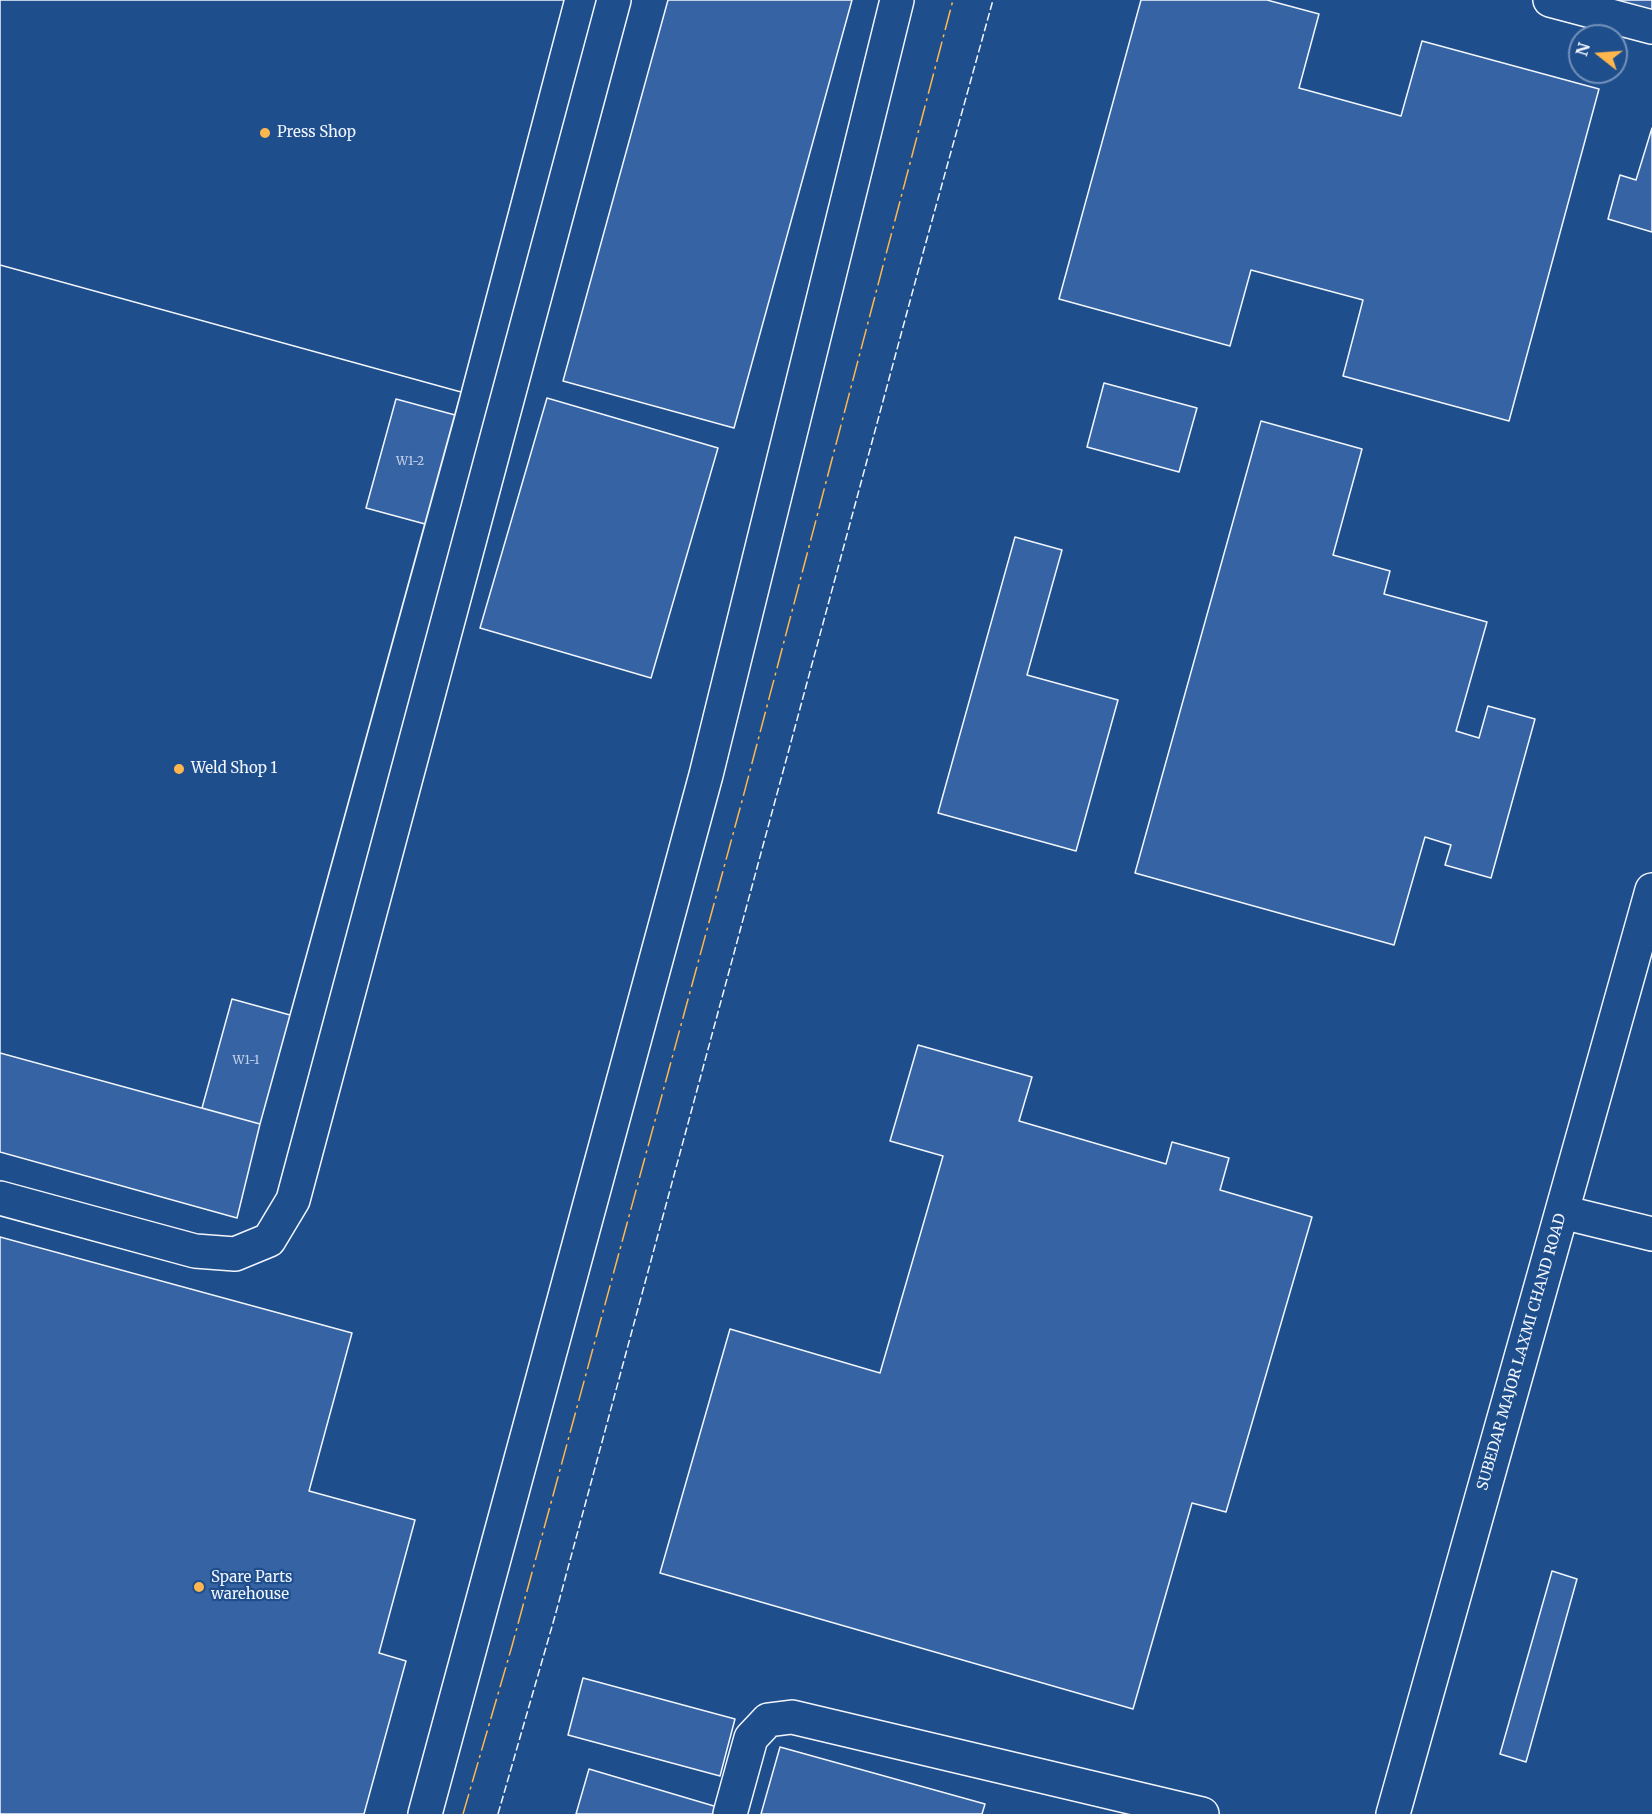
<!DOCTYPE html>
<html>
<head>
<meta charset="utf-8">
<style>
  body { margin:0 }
  #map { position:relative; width:1652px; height:1814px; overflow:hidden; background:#1f4e8c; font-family:Merriweather,serif }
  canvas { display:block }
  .north { position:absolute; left:1568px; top:24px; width:60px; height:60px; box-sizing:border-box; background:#1f4e8c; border:2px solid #7391ba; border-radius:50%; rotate:287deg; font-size:16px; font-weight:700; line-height:24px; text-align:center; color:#f2f6ff }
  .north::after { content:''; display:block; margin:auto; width:21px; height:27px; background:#ffb74d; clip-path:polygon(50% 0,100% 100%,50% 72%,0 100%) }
</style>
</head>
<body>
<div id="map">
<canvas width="1652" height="1814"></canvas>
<div class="north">N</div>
</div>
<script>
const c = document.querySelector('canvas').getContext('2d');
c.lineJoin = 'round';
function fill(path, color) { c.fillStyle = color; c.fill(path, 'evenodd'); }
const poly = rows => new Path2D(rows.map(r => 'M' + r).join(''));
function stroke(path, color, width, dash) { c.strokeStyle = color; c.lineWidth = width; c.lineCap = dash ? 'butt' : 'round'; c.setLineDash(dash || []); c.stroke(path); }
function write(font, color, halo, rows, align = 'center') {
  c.font = font + ' Merriweather,serif'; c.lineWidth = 4.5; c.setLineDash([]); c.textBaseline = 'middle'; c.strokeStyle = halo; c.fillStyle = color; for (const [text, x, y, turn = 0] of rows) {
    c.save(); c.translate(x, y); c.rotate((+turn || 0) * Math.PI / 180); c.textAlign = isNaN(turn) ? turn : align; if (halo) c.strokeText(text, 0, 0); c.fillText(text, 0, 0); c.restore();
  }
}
const building = poly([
  [0,0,564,0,461,392,0,265,0,0],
  [0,0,564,0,455,415,260,1124,237,1218,0,1152,0,0],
  [668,0,852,0,734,428,563,381,668,0],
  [1141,0,1267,0,1319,14,1299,88,1401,116,1422,41,1599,89,1509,421,1343,376,1363,300,1251,270,1230,346,1059,299,1141,0],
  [1601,0,1652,0,1652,14,1601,0],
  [1652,128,1652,232,1608,219,1620,175,1636,180,1652,128],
  [0,265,461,392,260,1124,0,1053,0,265],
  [1104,383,1197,408,1179,472,1087,447,1104,383],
  [547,398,718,448,651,678,480,628,547,398],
  [396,399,455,415,425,524,366,508,396,399],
  [1261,421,1362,449,1333,555,1390,571,1384,594,1487,622,1456,731,1479,738,1488,706,1535,719,1491,878,1445,865,1451,845,1425,837,1394,945,1135,873,1261,421],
  [1015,537,1062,550,1027,675,1118,700,1076,851,938,813,1015,537],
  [232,999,290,1015,260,1124,202,1108,232,999],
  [918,1045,1032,1077,1019,1121,1166,1164,1172,1142,1229,1158,1220,1190,1312,1217,1226,1512,1192,1503,1133,1709,660,1573,730,1329,880,1373,943,1156,890,1141,918,1045],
  [0,1237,352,1333,309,1491,415,1520,379,1653,406,1661,364,1814,0,1814,0,1237],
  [1552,1571,1577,1579,1526,1762,1500,1754,1552,1571],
  [583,1678,735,1719,720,1776,568,1735,583,1678],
  [780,1747,985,1804,982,1814,761,1814,780,1747],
  [589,1769,724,1809,722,1814,576,1814,589,1769]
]);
fill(building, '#3563a3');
stroke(building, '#f2f6ff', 1.5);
const minor = poly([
  [1550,0,1652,27],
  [0,1198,195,1251,235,1254,269,1240,293,1200,614,0],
  [1562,1212,1652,1234],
  [425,1814,706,775,897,0],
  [730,1814,751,1738,768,1720,792,1717,1202,1814],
  [1393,1814,1652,890]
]);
stroke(minor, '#f2f6ff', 36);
stroke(minor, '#1f4e8c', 33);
stroke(poly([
  [498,1814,555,1616,923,253,993,0]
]), '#f2f6ff', 1.5, [8, 3]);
stroke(poly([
  [463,1814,512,1646,742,801,953,0]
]), '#ffb74d', 1.5, [21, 4.5, 3, 4.5]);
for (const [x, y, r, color] of [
  [265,133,6,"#ffb74d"],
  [179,769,6,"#ffb74d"],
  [199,1587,6,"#ffb74d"]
]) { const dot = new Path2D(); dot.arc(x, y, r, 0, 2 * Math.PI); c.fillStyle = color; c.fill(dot); stroke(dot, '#1f4e8c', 2); }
write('12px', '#c3d1e8', null, [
  ["W1-2",410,462],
  ["W1-1",246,1061]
]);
write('15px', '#f2f6ff', '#1f4e8c', [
  ["Press Shop",277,133],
  ["Weld Shop 1",191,769],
  ["Spare Parts",211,1578],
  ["warehouse",211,1595]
], 'left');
write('15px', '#f2f6ff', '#1f4e8c', [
  ["SUBEDAR MAJOR LAXMI CHAND ROAD",1522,1352,-74]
]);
</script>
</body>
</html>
